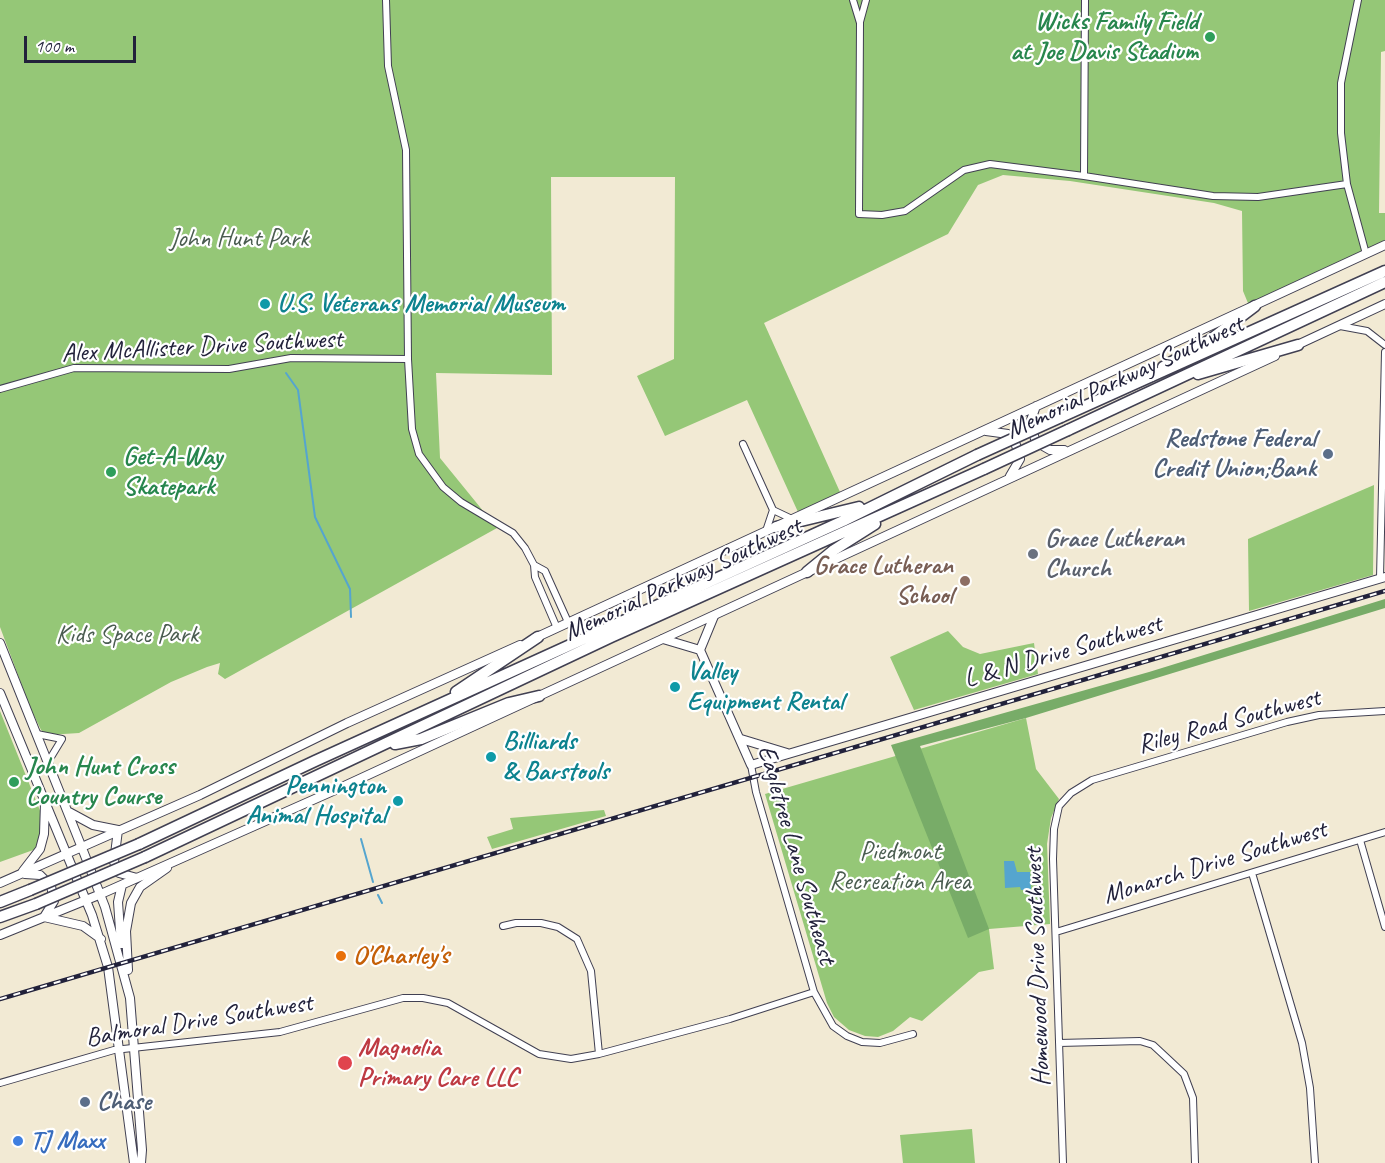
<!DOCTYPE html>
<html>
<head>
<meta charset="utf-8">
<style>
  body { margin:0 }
  #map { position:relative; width:1385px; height:1163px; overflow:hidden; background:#f2ead4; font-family:Caveat,sans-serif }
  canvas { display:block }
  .scale { position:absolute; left:24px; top:36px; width:112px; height:27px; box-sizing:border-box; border:3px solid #22223b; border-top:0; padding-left:8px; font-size:18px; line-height:21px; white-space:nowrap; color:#22223b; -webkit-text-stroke:4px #fff; paint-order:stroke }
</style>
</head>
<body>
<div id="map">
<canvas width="1385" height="1163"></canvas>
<div class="scale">100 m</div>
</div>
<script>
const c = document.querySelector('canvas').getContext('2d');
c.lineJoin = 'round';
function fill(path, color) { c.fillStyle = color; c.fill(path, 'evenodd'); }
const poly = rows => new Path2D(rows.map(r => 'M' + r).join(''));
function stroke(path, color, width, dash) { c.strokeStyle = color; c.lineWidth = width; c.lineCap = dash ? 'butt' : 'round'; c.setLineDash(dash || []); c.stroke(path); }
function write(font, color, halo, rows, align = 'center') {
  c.font = font + ' Caveat,sans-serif'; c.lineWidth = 4.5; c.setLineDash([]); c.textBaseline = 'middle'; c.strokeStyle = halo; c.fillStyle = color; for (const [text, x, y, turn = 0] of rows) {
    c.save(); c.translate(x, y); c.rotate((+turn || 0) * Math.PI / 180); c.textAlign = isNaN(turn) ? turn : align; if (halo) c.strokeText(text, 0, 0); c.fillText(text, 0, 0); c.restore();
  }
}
fill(poly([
  [0,0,1385,0,1385,51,1381,52,1379,213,1385,213,1385,245,1250,308,1243,291,1242,211,1214,203,1070,181,1003,175,978,185,948,234,764,323,840,492,798,512,747,400,665,436,637,376,674,359,675,177,551,177,552,375,436,373,440,458,497,528,225,679,218,674,220,663,207,667,171,682,79,733,48,735,41,730,30,707,0,627],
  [1374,485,1373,575,1249,611,1248,539],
  [948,631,963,647,980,654,1034,643,1038,674,914,710,890,657],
  [0,711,43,818,42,830,36,849,0,862],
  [1026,718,1036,769,1059,799,1051,818,1047,844,1050,924,989,929,994,969,979,972,922,1021,910,1017,893,1031,878,1037,865,1036,849,1030,834,1017,827,1003,765,794],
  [604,810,606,816,492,849,487,837,513,829,510,818],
  [972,1129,975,1163,903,1163,900,1135]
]), '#95c777');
fill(poly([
  [1385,599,1385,608,1026,718,920,746,989,929,968,938,891,745,1149,672]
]), '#78ac68');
fill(poly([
  [1004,861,1014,861,1017,872,1030,872,1031,890,1021,890,1020,887,1005,888]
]), '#55a5cf');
stroke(poly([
  [286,373,298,390,315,517,350,589,351,617],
  [361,839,373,882],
  [378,895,382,903]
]), '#55a5cf', 2);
const minor = poly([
  [386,0,388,66,406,150,408,359,412,429,419,454,443,487,461,502,513,533,525,548,534,565,535,577,557,628],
  [853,0,860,23,859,214,882,215,905,211,964,170,990,164,1084,176],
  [1085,0,1084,176,1213,196,1258,197,1347,184],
  [1358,0,1341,83,1341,133,1347,184,1366,254],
  [860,22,866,0],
  [1340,326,1367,331,1385,345],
  [0,389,74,368,229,369,291,358,408,359],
  [743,444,773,510],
  [766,531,773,510,792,519],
  [534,565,545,571,568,622],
  [1380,578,1385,352],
  [37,734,62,739,48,762],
  [751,765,756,792,814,992,833,1026,847,1036,862,1042,880,1043,913,1034],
  [1360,840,1385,927],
  [1252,873,1302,1043,1310,1088,1315,1163],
  [503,926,516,923,541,923,558,927,577,939,591,971,599,1054],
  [1056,932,1385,832],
  [1059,1043,1140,1041,1153,1045,1167,1058,1184,1074,1193,1098,1195,1163],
  [0,1083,114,1050,280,1032,403,998,423,998,448,1003,539,1054,571,1059,599,1054,730,1019,814,992],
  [1063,1163,1053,859,1054,829,1059,806,1071,793,1092,780,1287,722,1319,715,1385,711]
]);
const tertiary = poly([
  [714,616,700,650,751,765,1385,577],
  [663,639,700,650],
  [0,643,82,848],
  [0,693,67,855],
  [741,739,787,753],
  [69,812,93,825,118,830],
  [23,871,40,849,44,834,45,803]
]);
const secondary = poly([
  [1295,346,1385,304],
  [1036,406,1030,423,1036,442,1050,450,1064,450],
  [986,431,1008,434,1015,442,1020,459,1010,476],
  [535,638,1385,245],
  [118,830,114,862,119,873,137,878],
  [82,848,105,907,130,998,142,1150,141,1163],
  [67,855,92,915,108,967,134,1163],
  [25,874,40,875,51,886,54,901,44,917],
  [0,883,200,795,347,723,520,645],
  [44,917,83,926,101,939],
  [0,935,101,894,342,787,1275,356],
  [121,944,118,902,122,885],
  [128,970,126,931,131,903,140,887,167,868]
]);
const motorway = poly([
  [1163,367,1210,340,1255,306],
  [1198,374,1298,345],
  [1061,417,1385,271],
  [1068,430,1385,282],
  [776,527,859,507],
  [807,572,834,550,875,524],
  [456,692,538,637],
  [395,744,421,739,509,703,539,696],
  [139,844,315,761,843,521,977,455],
  [145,857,611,637,984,469],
  [0,902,30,890],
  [0,917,36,904]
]);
stroke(minor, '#414052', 8);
stroke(tertiary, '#414052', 10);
stroke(secondary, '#414052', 10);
stroke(motorway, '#414052', 13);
stroke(minor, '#fff', 6);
stroke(tertiary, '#fff', 8);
stroke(secondary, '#fff', 8);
stroke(motorway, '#fff', 10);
const rail = poly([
  [0,999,1385,591]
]);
stroke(rail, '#22223b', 4.5);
stroke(rail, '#fff', 2, [7]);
const motorwayBridge = poly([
  [977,455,1061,417],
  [984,469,1068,430],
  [30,890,139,844],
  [36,904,145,857]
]);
stroke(motorwayBridge, '#414052', 13, []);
stroke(motorwayBridge, '#fff', 10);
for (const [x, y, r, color] of [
  [1210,37,6,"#2e9e5b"],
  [265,304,6,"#0f9aa8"],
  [1328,454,6,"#5c6f8a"],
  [111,472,6,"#2e9e5b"],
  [1033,554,6,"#6b7280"],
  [965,581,6,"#8d6e63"],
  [675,687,6,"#0f9aa8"],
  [491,757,6,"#0f9aa8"],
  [14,782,6,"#2e9e5b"],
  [398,801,6,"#0f9aa8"],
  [341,956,6,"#e8710a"],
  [345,1063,8,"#e0444e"],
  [85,1102,6,"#5c6f8a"],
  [18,1141,6,"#3f7fe0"]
]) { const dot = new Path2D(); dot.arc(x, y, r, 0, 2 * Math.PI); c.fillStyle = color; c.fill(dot); stroke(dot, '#fff', 2); }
write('bold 26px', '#27864d', '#fff', [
  ["Wicks Family Field",1198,22,"right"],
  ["at Joe Davis Stadium",1198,52,"right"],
  ["Get-A-Way",123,457],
  ["Skatepark",123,487],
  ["John Hunt Cross",26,767],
  ["Country Course",26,797]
], 'left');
write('26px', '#4a5c50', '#fff', [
  ["John Hunt Park",239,239],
  ["Kids Space Park",127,635],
  ["Piedmont",900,852],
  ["Recreation Area",900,882]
]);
write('bold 26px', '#0d838f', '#fff', [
  ["U.S. Veterans Memorial Museum",277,304],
  ["Valley",687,672],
  ["Equipment Rental",687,702],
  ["Billiards",503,742],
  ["& Barstools",503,772],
  ["Pennington",386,786,"right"],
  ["Animal Hospital",386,816,"right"]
], 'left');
write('26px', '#22223b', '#fff', [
  ["Alex McAllister Drive Southwest",202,347,-3],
  ["Memorial Parkway Southwest",1125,378,-25],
  ["Memorial Parkway Southwest",683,580,-25],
  ["L & N Drive Southwest",1063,652,-16],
  ["Riley Road Southwest",1229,722,-15],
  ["Eagletree Lane Southeast",796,855,74],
  ["Monarch Drive Southwest",1215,863,-17],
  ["Homewood Drive Southwest",1038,967,-92],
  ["Balmoral Drive Southwest",199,1021,-9]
]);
write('bold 26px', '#4e5e75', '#fff', [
  ["Redstone Federal",1316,439],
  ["Credit Union;Bank",1316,469],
  ["Chase",97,1102,"left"]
], 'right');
write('bold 26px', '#5b616d', '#fff', [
  ["Grace Lutheran",1045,539],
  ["Church",1045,569]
], 'left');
write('bold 26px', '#785e54', '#fff', [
  ["Grace Lutheran",953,566],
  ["School",953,596]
], 'right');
write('bold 26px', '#c56008', '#fff', [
  ["O'Charley's",353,956]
], 'left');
write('bold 26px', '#be3a42', '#fff', [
  ["Magnolia",358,1048],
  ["Primary Care LLC",358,1078]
], 'left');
write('bold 26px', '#366cbe', '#fff', [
  ["TJ Maxx",30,1141]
], 'left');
</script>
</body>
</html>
